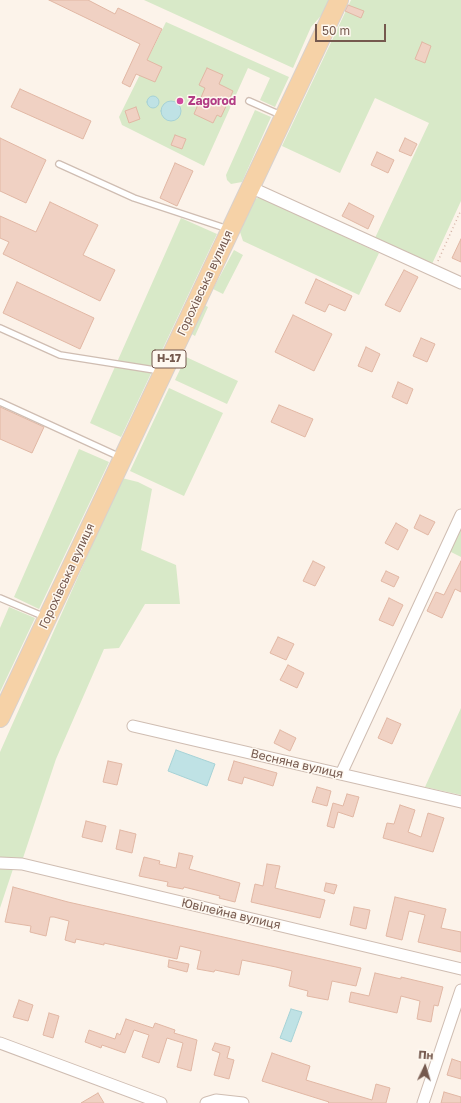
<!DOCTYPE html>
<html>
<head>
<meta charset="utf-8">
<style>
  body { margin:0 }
  #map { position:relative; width:461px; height:1103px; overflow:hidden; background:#fcf3ea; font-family:"Golos Text",sans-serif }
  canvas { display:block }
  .north { position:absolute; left:405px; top:1047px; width:40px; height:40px; -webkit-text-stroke:3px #fef8f0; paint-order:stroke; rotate:4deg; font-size:11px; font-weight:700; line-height:16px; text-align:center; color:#75594e }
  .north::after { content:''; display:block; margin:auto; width:14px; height:18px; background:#75594e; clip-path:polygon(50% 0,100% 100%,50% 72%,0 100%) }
  .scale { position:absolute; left:315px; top:24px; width:71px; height:18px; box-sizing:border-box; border:2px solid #75594e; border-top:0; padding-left:5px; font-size:12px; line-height:14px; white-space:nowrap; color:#75594e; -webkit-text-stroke:3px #fef8f0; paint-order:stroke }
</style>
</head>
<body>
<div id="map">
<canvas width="461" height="1103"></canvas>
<div class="north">Пн</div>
<div class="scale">50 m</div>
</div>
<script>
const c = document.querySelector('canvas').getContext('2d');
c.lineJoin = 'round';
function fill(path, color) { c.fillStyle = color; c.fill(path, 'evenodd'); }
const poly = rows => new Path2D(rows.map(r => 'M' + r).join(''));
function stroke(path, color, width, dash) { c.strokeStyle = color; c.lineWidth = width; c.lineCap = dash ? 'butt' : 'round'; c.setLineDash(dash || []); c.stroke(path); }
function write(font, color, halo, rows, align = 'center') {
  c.font = font + ' "Golos Text",sans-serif'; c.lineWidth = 3; c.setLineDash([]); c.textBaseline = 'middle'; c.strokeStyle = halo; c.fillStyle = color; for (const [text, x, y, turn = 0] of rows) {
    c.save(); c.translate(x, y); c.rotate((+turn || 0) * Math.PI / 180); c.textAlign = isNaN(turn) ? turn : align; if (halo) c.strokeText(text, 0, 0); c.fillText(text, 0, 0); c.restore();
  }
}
fill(poly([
  [144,0,331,0,327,9,311,27,293,68],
  [351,0,461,0,461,201,432,264,375,238,429,123,375,98,340,173,282,146],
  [166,22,289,77,275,107,260,100,270,78,248,68,204,166,122,125,119,117],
  [255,110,271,117,242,182,231,184,227,180,226,175],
  [261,197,379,253,359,295,243,241,240,232,255,199],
  [181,218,217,234,121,437,90,423],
  [234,250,243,255,223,294,213,289],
  [204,305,208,307,195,336,190,333],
  [186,357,238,381,227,404,175,380],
  [169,388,223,413,184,496,130,471],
  [79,449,109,462,39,609,14,597],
  [122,478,138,482,152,489,141,550,176,565,180,604,145,604,119,648,104,649,56,759,23,858,0,857,0,752],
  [461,527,461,557,449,551],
  [9,607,35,618,0,692,0,628],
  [461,708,461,795,425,787],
  [0,869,13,869,0,908]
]), '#d8e9c8');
const water = poly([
  '147 102a6 6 0 1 1 12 0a6 6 0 1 1-12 0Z',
  '161 111a10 10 0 1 1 20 0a10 10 0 1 1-20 0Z',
  [176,750,215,764,207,786,168,771,176,750],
  [291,1009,302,1012,291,1042,280,1038,291,1009]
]);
fill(water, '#bfe2e5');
stroke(water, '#a6d2d6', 1);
const building = poly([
  [49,0,88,0,115,14,118,8,162,29,147,60,162,67,155,82,136,74,130,87,122,83,140,44,49,0],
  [348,5,364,11,361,18,345,11,348,5],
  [422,42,431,46,425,63,415,59,422,42],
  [207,68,223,75,219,84,233,91,221,117,217,115,213,123,194,114,205,88,199,85,207,68],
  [20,89,91,121,83,139,11,107,20,89],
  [136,107,140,119,129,123,125,111,136,107],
  [175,135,186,139,182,149,171,145,175,135],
  [0,138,46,160,26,203,0,191,0,138],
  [405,138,417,144,411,156,399,151,405,138],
  [377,152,394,160,388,173,371,165,377,152],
  [175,163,193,171,177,206,160,198,175,163],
  [50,202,98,225,83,255,115,270,100,301,3,254,9,242,0,238,0,216,36,232,50,202],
  [349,203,374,216,368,229,342,216,349,203],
  [461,239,461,262,452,258,461,239],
  [404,270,418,277,400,312,385,305,404,270],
  [316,279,352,296,345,311,329,304,325,312,305,303,316,279],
  [17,282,94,318,80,349,3,313,17,282],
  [293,315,332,334,314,371,275,352,293,315],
  [421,338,435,344,427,362,413,356,421,338],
  [366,347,380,354,372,372,358,366,366,347],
  [398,382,413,389,407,404,392,397,398,382],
  [279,405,313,419,305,437,271,422,279,405],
  [0,407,44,427,32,453,0,439,0,407],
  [420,515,435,522,428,535,414,528,420,515],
  [396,523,408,530,398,550,385,543,396,523],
  [313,561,325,567,315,586,303,581,313,561],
  [461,561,461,592,455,589,442,618,427,611,436,592,444,595,461,561],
  [386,571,399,577,394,587,381,581,386,571],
  [389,598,403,605,393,626,379,620,389,598],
  [278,637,294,644,286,660,270,653,278,637],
  [288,665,304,673,297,688,280,680,288,665],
  [387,718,401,724,392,744,378,738,387,718],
  [280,730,296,738,290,751,274,743,280,730],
  [108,761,122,764,117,785,103,782,108,761],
  [234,761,277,773,273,786,244,777,242,784,228,780,234,761],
  [317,787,331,791,327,806,312,802,317,787],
  [347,794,359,797,353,817,338,812,334,828,327,826,333,803,343,806,347,794],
  [400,805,415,810,408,832,421,837,428,813,444,818,433,852,383,838,387,823,394,824,400,805],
  [86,821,106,826,102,842,82,837,86,821],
  [120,830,136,834,132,853,116,849,120,830],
  [179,853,193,856,189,869,240,883,235,902,219,898,220,896,184,887,183,889,167,886,168,882,139,876,144,857,160,861,159,864,176,868,179,853],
  [267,864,280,866,275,888,325,900,320,918,251,902,255,884,263,886,267,864],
  [326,883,337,885,334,894,324,891,326,883],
  [13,887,68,902,361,968,356,986,332,981,328,1000,307,996,308,991,289,986,292,971,276,967,242,960,239,975,215,970,214,972,197,969,201,951,180,946,177,959,104,943,104,945,76,939,75,943,65,940,69,921,54,917,50,917,46,936,30,932,31,926,5,922,13,887],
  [395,897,446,909,441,928,461,932,461,952,418,942,425,915,409,911,402,940,386,936,395,897],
  [354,907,370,910,366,929,350,925,354,907],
  [169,960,189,964,187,972,168,967,169,960],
  [375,973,401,979,401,977,443,987,438,1006,434,1005,431,1022,417,1019,420,1001,401,996,397,1013,349,1002,351,992,369,996,375,973],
  [19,1000,33,1005,28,1021,13,1017,19,1000],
  [49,1013,59,1016,53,1038,43,1035,49,1013],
  [126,1019,153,1028,155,1023,175,1030,174,1033,197,1040,191,1071,177,1067,183,1043,167,1038,159,1063,142,1057,149,1035,134,1030,125,1053,102,1045,101,1048,85,1042,89,1030,115,1039,117,1033,120,1035,126,1019],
  [215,1043,230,1047,227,1058,234,1060,229,1079,214,1075,220,1053,212,1050,215,1043],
  [272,1053,310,1066,306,1080,372,1100,376,1084,390,1088,386,1103,328,1103,329,1102,262,1081,272,1053],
  [452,1059,461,1062,461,1079,447,1075,452,1059],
  [444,1092,461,1097,461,1103,441,1103,444,1092],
  [98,1093,104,1103,81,1103,98,1093]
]);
fill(building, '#f0d1c3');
stroke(building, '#e1b7a4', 1);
const lane = poly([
  [249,101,283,116],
  [59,164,134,198,228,229],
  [0,328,60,355,161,371],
  [0,402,120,457],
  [0,598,45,617]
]);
const street = poly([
  [250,187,461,283],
  [133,726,461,802],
  [341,774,461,515],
  [0,863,22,864,461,969],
  [0,1043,161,1103],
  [206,1103,216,1100,243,1103],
  [423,1103,461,990]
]);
const primary = poly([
  [0,718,339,0]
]);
stroke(lane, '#cfbdb2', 8);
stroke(street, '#cfbdb2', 13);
stroke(primary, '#d8d1cd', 20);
stroke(poly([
  [438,261,461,210]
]), '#d5b4a6', 1.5, [1, 3]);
stroke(lane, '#fff', 5.5);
stroke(street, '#fff', 11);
stroke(primary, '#f6d2a7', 18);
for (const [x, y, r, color] of [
  [180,101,4,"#d1479c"]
]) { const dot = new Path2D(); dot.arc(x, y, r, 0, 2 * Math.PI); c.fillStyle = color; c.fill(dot); stroke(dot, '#fef8f0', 1.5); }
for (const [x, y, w] of [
  [169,359,34]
]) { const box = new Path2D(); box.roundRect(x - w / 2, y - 9, w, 18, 3); c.fillStyle = '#fef8f0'; c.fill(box); stroke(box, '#75594e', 1); }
write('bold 11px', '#75594e', null, [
  ["Н-17",169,359]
]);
write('bold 12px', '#b23c85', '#fef8f0', [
  ["Zagorod",188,101]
], 'left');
write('12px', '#75594e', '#fef8f0', [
  ["Горохівська вулиця",205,283,-65],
  ["Горохівська вулиця",67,576,-65],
  ["Весняна вулиця",297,764,13],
  ["Ювілейна вулиця",231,914,13]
]);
</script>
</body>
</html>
